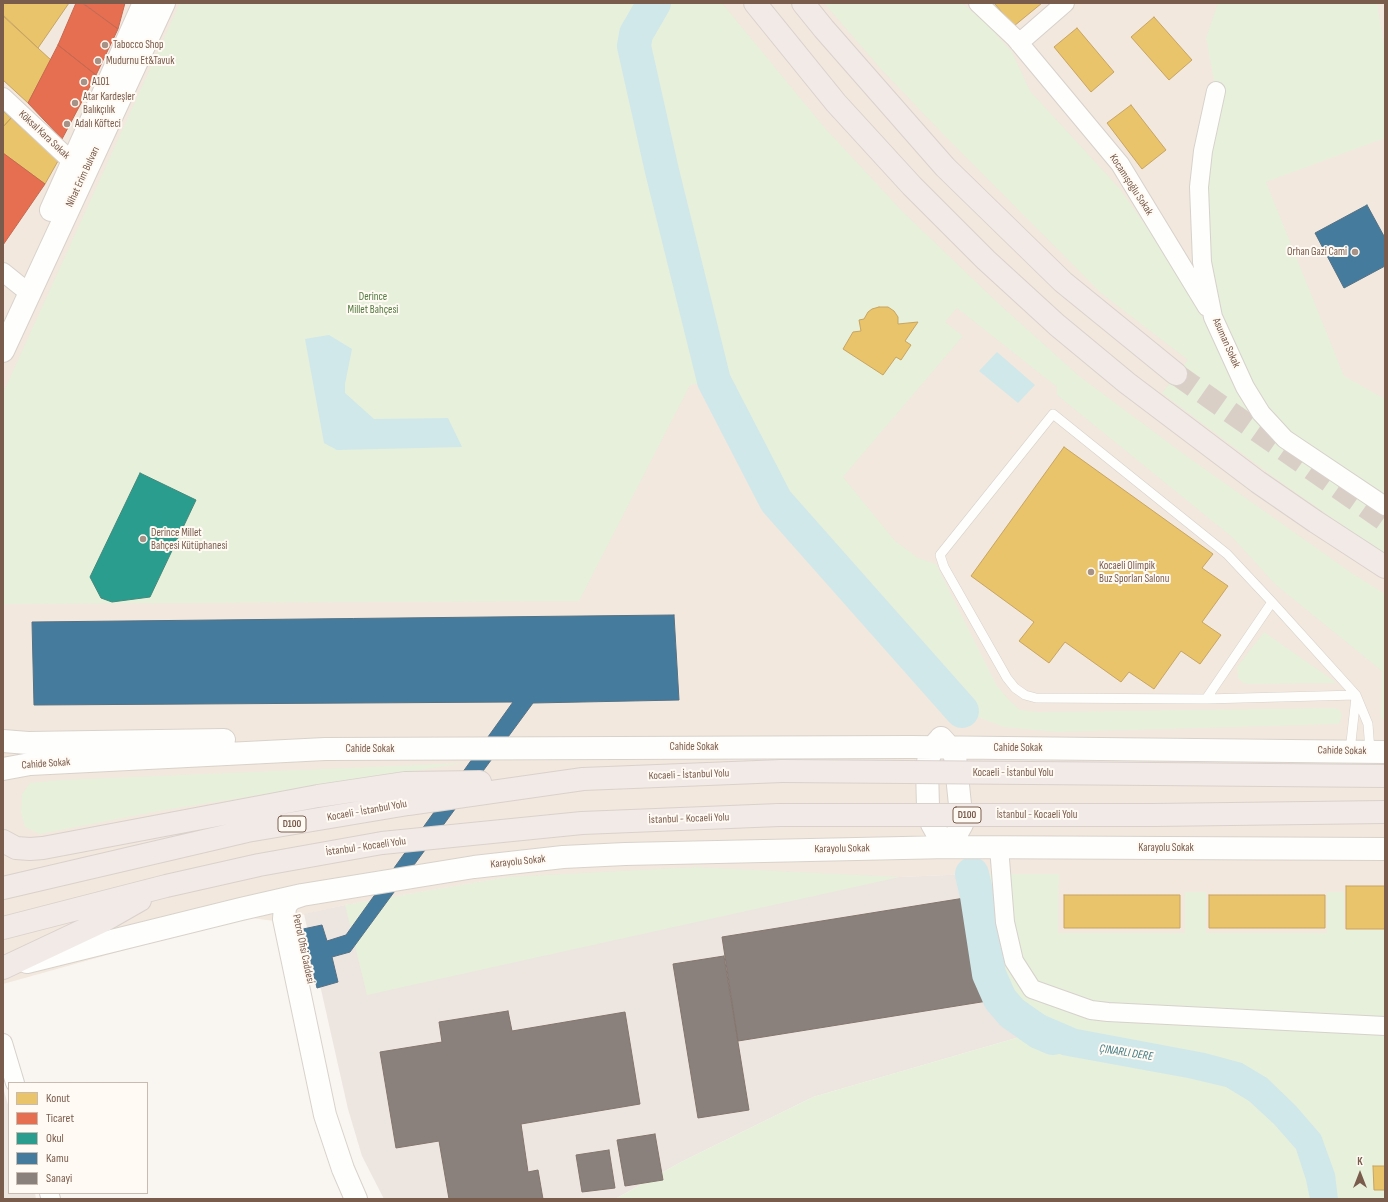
<!DOCTYPE html>
<html>
<head>
<meta charset="utf-8">
<style>
  body { margin:0 }
  #map { position:relative; width:1388px; height:1202px; overflow:hidden; background:#f9f5f0; font-family:"Sofia Sans Condensed",sans-serif }
  canvas { display:block }
  .frame { position:absolute; inset:0; border:4px solid #7a5c4d; pointer-events:none }
  .legend { position:absolute; left:8px; top:1082px; width:140px; height:112px; box-sizing:border-box; background:#fffaf3; border:1px solid #cabbb1; margin:0; padding:5px 7px; list-style:none; font-size:12px; color:#7a5c4d }
  .legend li { display:flex; align-items:center; gap:8px; height:20px }
  .legend b { width:20px; border:1px solid #cabbb1 }
  .north { position:absolute; left:1340px; top:1154px; width:40px; height:40px; -webkit-text-stroke:3px #fffaf3; paint-order:stroke; rotate:0deg; font-size:11px; font-weight:700; line-height:16px; text-align:center; color:#7a5c4d }
  .north::after { content:''; display:block; margin:auto; width:14px; height:18px; background:#7a5c4d; clip-path:polygon(50% 0,100% 100%,50% 72%,0 100%) }
</style>
</head>
<body>
<div id="map">
<canvas width="1388" height="1202"></canvas>
<div class="frame"></div>
<ul class="legend">
<li><b style="height:11px;background:#e9c46a"></b>Konut</li>
<li><b style="height:11px;background:#e76f51"></b>Ticaret</li>
<li><b style="height:11px;background:#2a9d8f"></b>Okul</li>
<li><b style="height:11px;background:#457b9d"></b>Kamu</li>
<li><b style="height:11px;background:#8a817c"></b>Sanayi</li>
</ul>
<div class="north">K</div>
</div>
<script>
const c = document.querySelector('canvas').getContext('2d');
c.lineJoin = 'round';
function fill(path, color) { c.fillStyle = color; c.fill(path, 'evenodd'); }
const poly = rows => new Path2D(rows.map(r => 'M' + r).join(''));
function stroke(path, color, width, dash) { c.strokeStyle = color; c.lineWidth = width; c.lineCap = dash ? 'butt' : 'round'; c.setLineDash(dash || []); c.stroke(path); }
function write(font, color, halo, rows, align = 'center') {
  c.font = font + ' "Sofia Sans Condensed",sans-serif'; c.lineWidth = 4; c.setLineDash([]); c.textBaseline = 'middle'; c.strokeStyle = halo; c.fillStyle = color; for (const [text, x, y, turn = 0] of rows) {
    c.save(); c.translate(x, y); c.rotate((+turn || 0) * Math.PI / 180); c.textAlign = isNaN(turn) ? turn : align; if (halo) c.strokeText(text, 0, 0); c.fillText(text, 0, 0); c.restore();
  }
}
fill(poly([
  [3,3,1385,3,1385,1199,1325,1199,972,874,900,877,508,877,345,905,275,921,243,917,3,984]
]), '#f2e8de');
fill(poly([
  [695,867,900,877,972,874,1012,1013,1035,1030,1023,1036,813,1097,681,1162,615,1199,384,1199,362,1156,348,1109,304,914,345,905,508,877],
  [3,1088,9,1108,9,1193,35,1193,36,1199,3,1199]
]), '#ede5e0');
fill(poly([
  [180,3,722,3,824,127,903,212,999,304,1079,376,1185,455,1353,574,1385,594,1385,721,1381,718,1382,671,1276,585,1232,537,1057,395,1057,387,957,308,945,322,963,336,843,477,895,541,918,558,936,564,997,686,1008,699,1020,710,1039,712,1334,708,1340,710,1342,716,1339,724,1057,732,1004,727,962,711,776,497,714,381,690,385,579,601,3,604,3,393],
  [824,3,962,3,986,23,1012,52,1030,91,1120,189,1191,290,1213,317,1200,223,1216,91,1206,38,1218,3,1377,3,1385,51,1385,138,1266,182,1344,376,1385,399,1385,553,1365,541,1272,476,1162,393,1188,360,1101,293,941,132,880,68],
  [1264,632,1337,683,1250,684,1243,683,1238,678,1237,667],
  [464,763,164,810,40,834,25,827,21,813,22,794,30,783,61,780],
  [695,867,900,877,367,995,345,905,508,877],
  [972,874,1059,874,1058,933,1185,933,1185,892,1206,892,1206,933,1327,933,1327,892,1344,892,1344,930,1385,930,1385,1166,1373,1167,1374,1190,1385,1190,1385,1199,615,1199,681,1162,813,1097,1023,1036,1035,1030,1037,1030,1012,1013,1000,999]
]), '#e7f0db');
fill(poly([
  [329,335,352,349,345,384,345,393,374,419,448,418,462,447,337,450,324,443,305,339],
  [997,352,1035,385,1018,403,979,371],
  [972,874,984,874,993,949,998,971,1008,986,1019,999,1035,1011,1077,1029,1205,1053,1242,1063,1267,1078,1296,1106,1321,1135,1335,1174,1338,1199,1310,1199,1306,1180,1296,1149,1274,1124,1249,1101,1226,1087,1188,1078,1062,1055,1023,1036,1035,1030,1012,1013,1000,999,989,974]
]), '#d0e8ea');
const homes = poly([
  [3,3,69,3,38,48,3,15,3,3],
  [994,3,1042,3,1014,26,994,3],
  [3,16,51,60,28,103,3,80,3,16],
  [1154,17,1192,60,1169,80,1131,37,1154,17],
  [1077,28,1114,72,1091,92,1054,47,1077,28],
  [1131,105,1166,150,1142,169,1107,123,1131,105],
  [3,111,11,118,3,127,3,111],
  [11,118,58,161,45,184,3,153,3,127,11,118],
  [879,307,888,307,894,311,898,317,898,324,918,322,905,341,911,345,901,360,896,357,883,375,843,349,853,332,861,331,859,320,864,319,868,312,872,309,879,307],
  [1064,447,1213,554,1202,568,1228,586,1202,622,1221,635,1200,664,1181,651,1154,689,1129,672,1121,682,1065,642,1049,663,1019,641,1034,622,971,576,1064,447],
  [1346,886,1385,886,1385,929,1346,929,1346,886],
  [1064,895,1180,895,1180,928,1064,928,1064,895],
  [1209,895,1325,895,1325,928,1209,928,1209,895],
  [1373,1166,1385,1166,1385,1190,1374,1190,1373,1166]
]);
fill(homes, '#e9c46a');
stroke(homes, '#c8a561', 1);
const shops = poly([
  [76,3,83,3,118,29,96,75,58,45,76,3],
  [82,3,125,3,118,29,82,3],
  [58,45,96,75,62,139,28,103,58,45],
  [3,153,45,184,3,245,3,153]
]);
fill(shops, '#e76f51');
stroke(shops, '#c66950', 1);
const schools = poly([
  [140,473,196,500,150,597,112,602,101,598,90,577,140,473]
]);
fill(schools, '#2a9d8f');
stroke(schools, '#428a7b', 1);
const public = poly([
  [1367,205,1385,238,1385,266,1344,288,1315,233,1367,205],
  [674,615,679,700,533,703,350,952,332,957,338,982,317,988,303,929,322,925,327,941,346,935,513,702,34,705,32,622,674,615]
]);
fill(public, '#457b9d');
stroke(public, '#557285', 1);
const industry = poly([
  [977,896,990,976,1000,999,738,1041,722,937,977,896],
  [724,956,749,1110,698,1118,673,964,724,956],
  [508,1011,512,1031,625,1012,640,1104,521,1124,528,1172,538,1170,543,1199,449,1199,439,1141,396,1148,380,1052,442,1042,439,1022,508,1011],
  [655,1134,663,1180,625,1186,617,1140,655,1134],
  [609,1150,615,1188,582,1192,576,1155,609,1150]
]);
fill(industry, '#8a817c');
stroke(industry, '#85766e', 1);
stroke(poly([
  [654,3,636,34,634,46,662,171,714,381,776,501,962,711],
  [972,874,977,896,989,974,1000,999,1012,1013,1039,1032,1053,1038]
]), '#d0e8ea', 34);
stroke(poly([
  [1176,374,1385,521]
]), '#d9cfc7', 22, [22, 11]);
const lane = poly([
  [1272,602,1206,699,1036,698,1025,695,1015,688,1007,678,944,567,940,555,1053,414,1227,554,1272,602,1356,695,1368,724,1370,751],
  [1206,699,1356,695],
  [1350,751,1356,697]
]);
const street = poly([
  [978,3,1015,38,1120,164,1207,307],
  [1019,43,1065,3],
  [1216,91,1203,151,1199,187,1202,262,1213,317,1245,387,1261,413,1285,439,1385,506],
  [3,97,81,170],
  [3,272,29,293],
  [999,847,1005,922,1014,961,1032,989,1091,1010,1108,1012,1385,1026],
  [3,1043,15,1083],
  [49,1193,51,1199]
]);
const secondary = poly([
  [51,210,144,3],
  [3,351,164,3],
  [941,738,951,749,955,756,962,824,949,847,937,833,932,824,928,807,927,768,929,757,933,747,941,738],
  [3,741,28,743,224,740],
  [3,769,30,764,325,749,911,747,1385,752],
  [302,895,293,898,288,902,285,907,284,919,325,1115,343,1169,356,1199],
  [27,962,241,909,302,895,474,867,563,857,625,854,949,847,1385,849]
]);
const highway = poly([
  [755,3,836,103,912,186,986,260,1057,325,1127,383,1258,482,1316,522,1385,567],
  [803,3,824,29,945,167,1063,282,1176,374],
  [1155,774,1385,776],
  [1154,815,1385,812],
  [3,841,16,848,30,849,43,848,318,796,405,783,480,782],
  [3,888,247,831,408,804,583,779,782,771],
  [3,928,166,886,259,865,382,843,582,823,779,815],
  [3,968,105,920,140,900]
]);
stroke(lane, '#d7d1cb', 10);
stroke(street, '#d7d1cb', 20);
stroke(secondary, '#d9d2cb', 24);
stroke(highway, '#dad1cc', 24);
stroke(lane, '#fefefd', 9);
stroke(street, '#fefefd', 18);
stroke(secondary, '#fefefd', 22);
stroke(highway, '#f2eae7', 22);
const highwayBridge = poly([
  [782,771,1155,774],
  [779,815,1154,815]
]);
stroke(highwayBridge, '#dad1cc', 24, []);
stroke(highwayBridge, '#f2eae7', 22);
for (const [x, y, r, color] of [
  [105,45,4,"#a69286"],
  [98,61,4,"#a69286"],
  [84,82,4,"#a69286"],
  [75,103,4,"#a69286"],
  [67,124,4,"#a69286"],
  [1355,252,4,"#a69286"],
  [143,539,4,"#a69286"],
  [1091,572,4,"#a69286"]
]) { const dot = new Path2D(); dot.arc(x, y, r, 0, 2 * Math.PI); c.fillStyle = color; c.fill(dot); stroke(dot, '#fffaf3', 1.5); }
for (const [x, y, w] of [
  [967,815,28],
  [292,824,28]
]) { const box = new Path2D(); box.roundRect(x - w / 2, y - 8, w, 16, 3); c.fillStyle = '#fffaf3'; c.fill(box); stroke(box, '#7a5c4d', 1); }
write('bold 10px', '#7a5c4d', null, [
  ["D100",967,815],
  ["D100",292,824]
]);
write('11px', '#7a5c4d', '#fffaf3', [
  ["Tabocco Shop",113,45],
  ["Mudurnu Et&Tavuk",106,61],
  ["A101",92,82],
  ["Atar Kardeşler",83,97],
  ["Balıkçılık",83,110],
  ["Adalı Köfteci",75,124],
  ["Orhan Gazi Cami",1347,252,"right"],
  ["Derince Millet",151,533],
  ["Bahçesi Kütüphanesi",151,546],
  ["Kocaeli Olimpik",1099,566],
  ["Buz Sporları Salonu",1099,579]
], 'left');
write('11px', '#7a5c4d', '#fffaf3', [
  ["Köksal Kara Sokak",44,135,43],
  ["Nihat Erim Bulvarı",83,177,-65],
  ["Kocamışoğlu Sokak",1131,185,57],
  ["Asuman Sokak",1226,343,66],
  ["Cahide Sokak",694,747],
  ["Cahide Sokak",1018,748],
  ["Cahide Sokak",370,749],
  ["Cahide Sokak",1342,751,1],
  ["Cahide Sokak",46,764,-4],
  ["Kocaeli - İstanbul Yolu",1013,773],
  ["Kocaeli - İstanbul Yolu",689,775,-2],
  ["Kocaeli - İstanbul Yolu",367,811,-10],
  ["İstanbul - Kocaeli Yolu",1037,815],
  ["İstanbul - Kocaeli Yolu",689,819,-2],
  ["İstanbul - Kocaeli Yolu",366,847,-8],
  ["Karayolu Sokak",1166,848],
  ["Karayolu Sokak",842,849,-1],
  ["Karayolu Sokak",518,862,-6],
  ["Petrol Ofisi Caddesi",303,949,78]
]);
write('11px', '#537a41', '#fffaf3', [
  ["Derince",373,297],
  ["Millet Bahçesi",373,310]
]);
write('italic 12px', '#437c86', '#fffaf3', [
  ["ÇINARLI DERE",1126,1053,9]
]);
</script>
</body>
</html>
